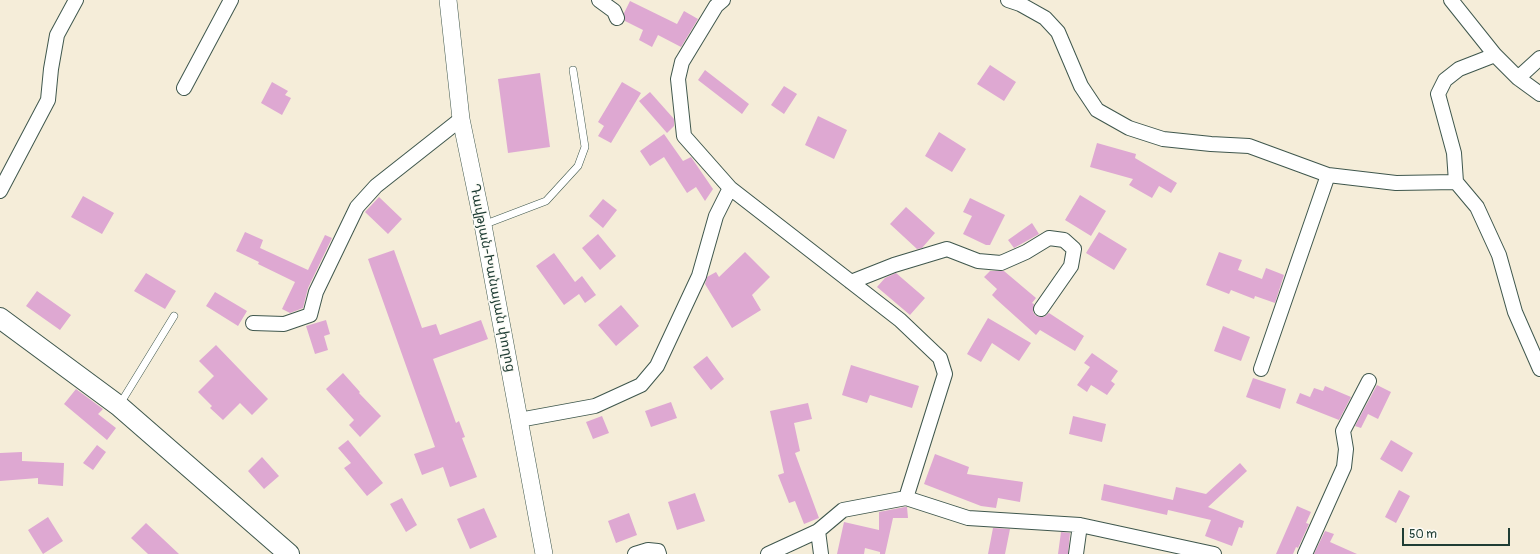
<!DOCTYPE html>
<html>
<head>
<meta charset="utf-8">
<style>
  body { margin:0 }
  #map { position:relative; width:1540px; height:554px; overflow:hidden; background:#f5edd9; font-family:Pangolin,sans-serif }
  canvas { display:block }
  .scale { position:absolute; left:1402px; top:528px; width:108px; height:18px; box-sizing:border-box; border:2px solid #1f3d34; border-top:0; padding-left:5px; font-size:12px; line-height:14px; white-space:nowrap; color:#1f3d34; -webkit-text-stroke:3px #fdfcf7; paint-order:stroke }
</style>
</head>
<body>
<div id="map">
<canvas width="1540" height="554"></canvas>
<div class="scale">50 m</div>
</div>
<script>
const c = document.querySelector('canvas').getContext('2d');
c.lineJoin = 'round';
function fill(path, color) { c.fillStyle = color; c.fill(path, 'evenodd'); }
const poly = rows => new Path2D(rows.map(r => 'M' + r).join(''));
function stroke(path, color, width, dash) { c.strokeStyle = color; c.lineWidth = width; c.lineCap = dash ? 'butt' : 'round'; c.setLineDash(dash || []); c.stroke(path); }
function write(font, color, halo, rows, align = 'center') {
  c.font = font + ' Pangolin,"Noto Sans Armenian",sans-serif'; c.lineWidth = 3; c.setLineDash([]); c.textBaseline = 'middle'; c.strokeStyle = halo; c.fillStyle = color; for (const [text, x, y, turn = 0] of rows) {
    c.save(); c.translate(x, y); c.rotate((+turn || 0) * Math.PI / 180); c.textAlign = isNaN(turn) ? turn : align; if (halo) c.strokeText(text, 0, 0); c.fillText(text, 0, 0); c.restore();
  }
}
fill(poly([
  [630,1,677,24,684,11,698,19,681,47,658,35,652,47,639,40,643,30,625,21,624,13],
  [990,65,1016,82,1004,101,977,84],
  [705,70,749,104,742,114,698,80],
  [540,73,550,147,508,153,498,79],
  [272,82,288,91,285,95,291,98,282,115,261,103],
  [622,82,641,93,611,143,598,136,604,126,598,122],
  [784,86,797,94,784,114,771,105],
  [650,92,674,119,674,126,667,133,639,101],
  [818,116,847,130,834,159,805,145],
  [939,132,966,149,952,172,925,156],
  [664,134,683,161,691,157,713,189,705,201,696,187,687,193,664,157,650,166,640,151],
  [1097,143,1136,154,1135,158,1177,183,1171,193,1159,186,1152,198,1129,185,1133,179,1090,167],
  [1080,195,1106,211,1091,236,1065,220],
  [83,196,114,213,102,234,71,217],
  [379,197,402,219,388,234,365,212],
  [970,198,1005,215,990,245,986,245,963,234,972,216,963,212],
  [603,199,617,210,603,228,589,216],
  [906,207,935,233,922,248,917,249,890,224],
  [1032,223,1039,234,1014,248,1008,240],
  [245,232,263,240,260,248,308,270,325,235,332,238,308,288,303,308,290,313,282,309,295,282,258,264,259,262,236,251],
  [1099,232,1127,249,1114,270,1086,253],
  [598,234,616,256,600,270,582,248],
  [394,250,422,328,436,324,440,335,481,320,488,339,433,359,456,423,459,421,465,437,462,438,477,477,450,487,443,467,422,475,414,454,435,447,368,259],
  [745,252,770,277,752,295,761,310,732,328,705,284,707,277,716,272,719,277],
  [1219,252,1242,260,1238,270,1262,279,1266,268,1284,275,1275,303,1255,296,1254,299,1231,290,1229,294,1206,285],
  [554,253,575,282,582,276,596,295,585,303,579,294,564,305,536,266],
  [990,271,1004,271,1036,298,1032,303,1034,304,1033,312,1036,316,1044,317,1049,313,1084,336,1075,351,1040,330,1036,335,996,299,992,295,997,289,984,277],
  [146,273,176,291,165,309,134,291],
  [896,273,925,298,910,315,877,287,885,278],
  [37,291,71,315,60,330,26,306],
  [215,292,247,311,238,326,206,306],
  [621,305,639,326,616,346,598,325],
  [988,318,1031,343,1019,361,992,343,981,362,967,354],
  [326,320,330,334,324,336,328,350,315,354,306,326],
  [1223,326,1250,337,1241,361,1214,351],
  [216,345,268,399,252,415,240,403,223,420,210,408,212,406,198,392,214,376,199,361],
  [1092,353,1118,371,1111,381,1115,384,1107,395,1091,385,1087,392,1077,385,1090,367,1084,363],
  [707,356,724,379,711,390,693,367],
  [851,365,919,386,912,408,870,395,867,403,842,395],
  [343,373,360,392,359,393,381,416,360,437,349,425,354,420,326,389],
  [1253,378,1286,389,1280,409,1246,397],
  [1377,385,1391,392,1378,419,1368,414,1361,428,1355,426],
  [1325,386,1351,397,1339,420,1296,403,1300,393,1310,397,1314,388,1323,391],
  [76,389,103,409,98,414,116,428,107,440,64,404],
  [671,402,677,418,651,427,645,411],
  [808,403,812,419,794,423,800,451,795,453,819,518,804,524,795,501,789,503,778,475,784,473,770,411],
  [602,416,609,433,593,439,586,422],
  [1073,416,1106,424,1102,442,1069,434],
  [348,440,383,483,367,496,344,468,351,463,338,448],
  [1391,440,1413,453,1402,472,1380,459],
  [97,445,106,452,93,470,83,463],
  [22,452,22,461,64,463,63,486,38,484,38,478,0,481,0,453],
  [935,454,969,467,967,474,1023,482,1020,502,998,498,996,508,981,506,924,484],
  [262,457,279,476,264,489,248,471],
  [1240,463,1247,471,1208,507,1244,521,1242,528,1239,527,1232,546,1205,536,1211,520,1168,510,1167,515,1101,500,1104,484,1173,500,1176,487,1206,494],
  [1399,490,1410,496,1396,523,1385,517],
  [695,493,705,521,677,530,668,502],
  [402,498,417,525,406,532,390,504],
  [1297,506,1311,512,1306,523,1309,524,1298,548,1296,547,1293,554,1276,554],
  [905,507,907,507,908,518,893,518,885,554,880,554,880,552,865,548,864,554,837,554,844,522,879,530,879,512],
  [484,508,497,537,470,549,457,519],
  [629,513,637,535,616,543,608,521],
  [48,517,63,541,43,554,28,530],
  [146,523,179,554,148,554,131,538],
  [993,528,1010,529,1005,554,988,554],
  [1325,531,1334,534,1330,542,1357,554,1314,554],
  [1061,532,1070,533,1068,554,1058,554]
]), '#dea8d2');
const service = poly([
  [483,225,546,201,578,166,585,147,573,70],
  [120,404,174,316]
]);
const minor = poly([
  [599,0,614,11,617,18],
  [723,0,716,6,682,62,678,79,684,136,730,188,900,320,940,358,945,374,906,498],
  [1008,0,1020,4,1045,18,1058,32,1081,86,1097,110,1129,128,1163,139,1211,144,1249,146,1328,175,1396,183,1456,182],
  [1451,0,1495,55,1518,78,1540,94],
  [1495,55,1459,69,1445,80,1438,94,1454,153,1456,182,1477,207,1499,255,1515,312,1540,369],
  [1518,78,1540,58],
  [184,88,231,0],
  [0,191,48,100,51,69,57,35,76,0],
  [851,282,894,265,947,249,978,261,1001,263,1026,252,1049,238,1064,240,1074,249,1071,266,1041,309],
  [253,323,284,324,310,315,316,292,357,207,376,186,461,119],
  [1261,369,1328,175],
  [519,420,595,406,641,385,657,366,699,276,716,216,730,188],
  [818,531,821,554],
  [635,554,648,550,658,551,659,554],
  [768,554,818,531,843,510,906,498,968,518,1080,525,1214,554],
  [1076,554,1080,525],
  [1305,554,1344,467,1346,449,1343,431,1369,381]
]);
const tertiary = poly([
  [448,0,461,119,483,225,544,554]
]);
const secondary = poly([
  [0,318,119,406,289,554]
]);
stroke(service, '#3f574d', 8);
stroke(minor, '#3f574d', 16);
stroke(tertiary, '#3f574d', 18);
stroke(secondary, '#3f574d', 22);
stroke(service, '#fff', 7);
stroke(minor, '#fff', 14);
stroke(tertiary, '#fff', 17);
stroke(secondary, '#fff', 20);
write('14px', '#1f3d34', '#fdfcf7', [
  ["Դավթյան-Խանայան փողոց",492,278,79]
]);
</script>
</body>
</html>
